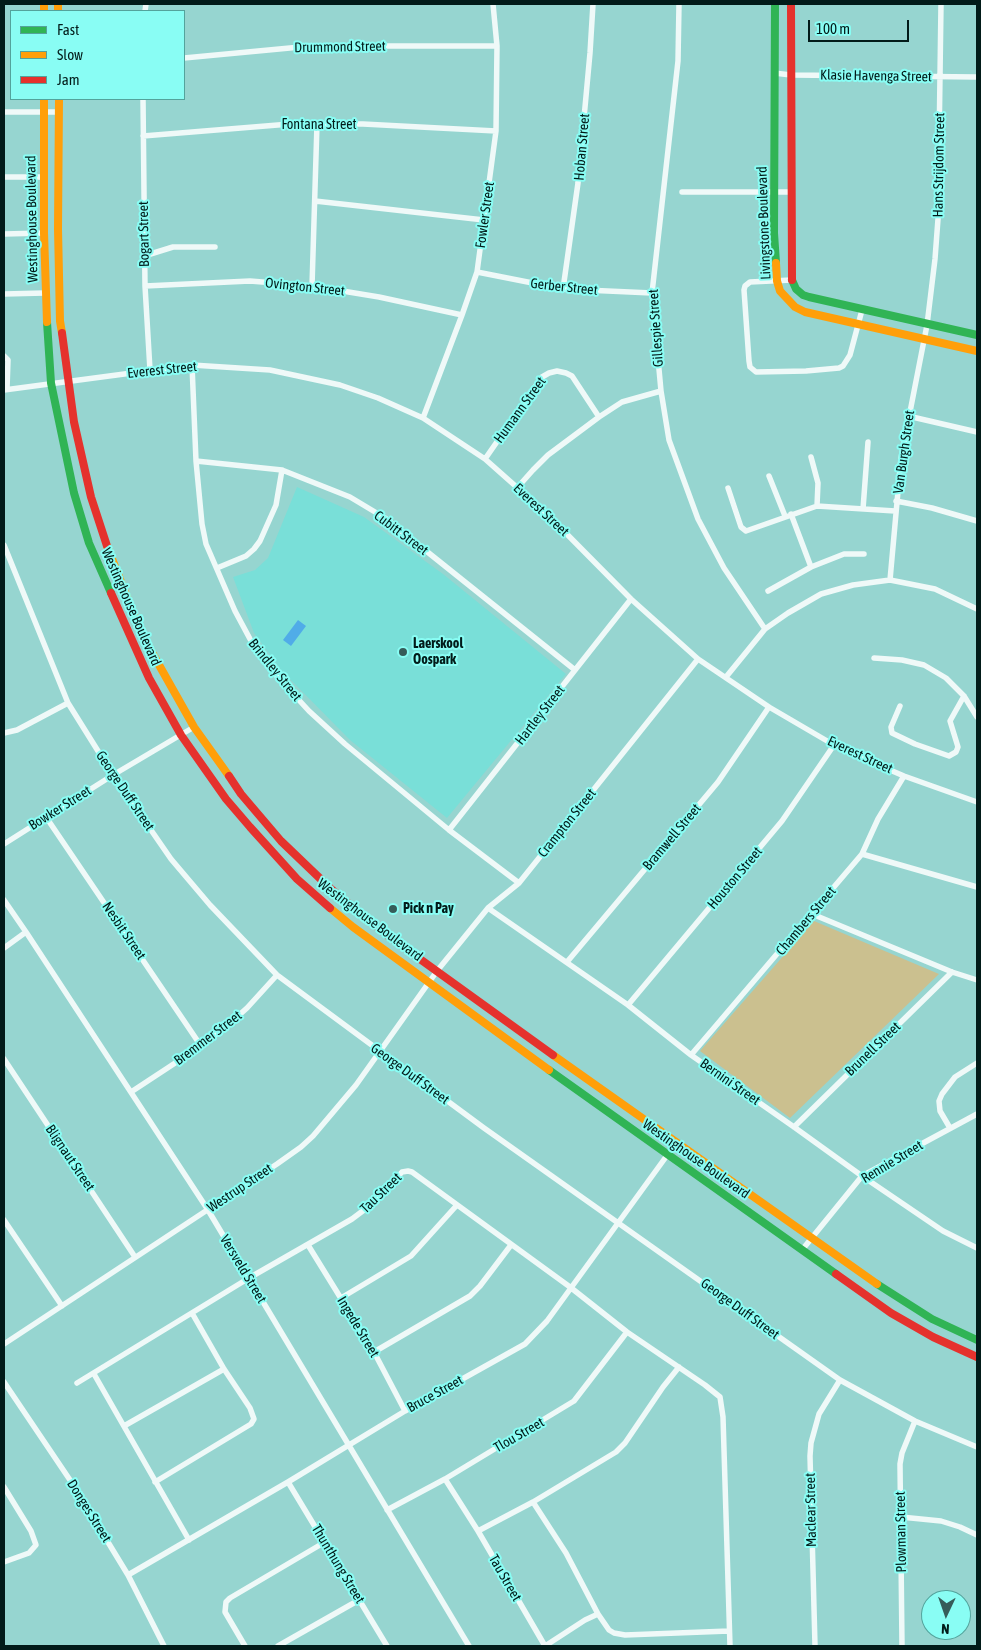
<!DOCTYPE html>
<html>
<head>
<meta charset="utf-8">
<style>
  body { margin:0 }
  #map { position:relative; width:981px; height:1650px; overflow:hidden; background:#96d5d0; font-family:"Asap Condensed",sans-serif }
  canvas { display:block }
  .frame { position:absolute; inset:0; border:5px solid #021b19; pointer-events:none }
  .legend { position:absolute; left:10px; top:10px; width:175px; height:90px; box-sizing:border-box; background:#89fdf4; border:1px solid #53a39c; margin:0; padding:6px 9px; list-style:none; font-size:15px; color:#021b19 }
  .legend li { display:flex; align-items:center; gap:10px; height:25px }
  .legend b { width:25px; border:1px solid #53a39c }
  .north { position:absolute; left:921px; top:1590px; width:50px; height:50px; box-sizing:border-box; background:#89fdf4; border:1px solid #53a39c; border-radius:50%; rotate:183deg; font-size:14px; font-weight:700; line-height:20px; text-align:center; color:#021b19 }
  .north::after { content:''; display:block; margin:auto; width:18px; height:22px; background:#365c59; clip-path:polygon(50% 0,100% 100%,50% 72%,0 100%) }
  .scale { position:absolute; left:808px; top:20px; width:101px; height:22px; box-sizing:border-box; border:2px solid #021b19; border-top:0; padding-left:6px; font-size:15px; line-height:18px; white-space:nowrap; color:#021b19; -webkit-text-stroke:4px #89fdf4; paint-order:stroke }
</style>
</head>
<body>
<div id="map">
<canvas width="981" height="1650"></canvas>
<div class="frame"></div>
<ul class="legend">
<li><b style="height:6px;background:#30b455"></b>Fast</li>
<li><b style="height:6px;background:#ff9f0a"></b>Slow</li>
<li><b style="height:6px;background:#e5322d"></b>Jam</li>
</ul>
<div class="north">N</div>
<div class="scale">100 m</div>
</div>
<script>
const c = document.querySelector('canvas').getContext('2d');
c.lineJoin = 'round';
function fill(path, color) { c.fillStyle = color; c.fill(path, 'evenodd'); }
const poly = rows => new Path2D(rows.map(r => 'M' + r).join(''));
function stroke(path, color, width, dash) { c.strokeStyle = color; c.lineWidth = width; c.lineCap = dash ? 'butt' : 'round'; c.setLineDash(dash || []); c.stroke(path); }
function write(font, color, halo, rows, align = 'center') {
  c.font = font + ' "Asap Condensed",sans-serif'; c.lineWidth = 4; c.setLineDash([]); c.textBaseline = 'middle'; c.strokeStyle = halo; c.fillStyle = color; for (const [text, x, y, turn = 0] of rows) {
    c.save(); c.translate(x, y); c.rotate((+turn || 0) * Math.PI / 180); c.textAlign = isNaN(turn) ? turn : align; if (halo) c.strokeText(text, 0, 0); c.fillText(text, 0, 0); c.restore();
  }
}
fill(poly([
  [297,487,364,517,443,574,566,674,447,818,350,740,282,671,254,633,233,577,255,570,268,558]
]), '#79dfd8');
fill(poly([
  [814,921,939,974,790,1118,700,1051]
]), '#cbc08f');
fill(poly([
  [298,620,306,626,291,646,283,640]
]), '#50ace8');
stroke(poly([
  [679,4,678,61,652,293,661,391,669,440,698,519,724,568,765,629],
  [145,11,146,4],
  [184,58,311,46,497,46],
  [774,73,791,75,977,77],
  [143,99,145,286,150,370],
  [4,112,59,112],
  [143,136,290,124,363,124,496,131],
  [4,177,44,177],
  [682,192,790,192],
  [315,201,484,220],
  [4,234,44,233],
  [144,256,173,247,215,247],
  [477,272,563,289,652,293],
  [792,280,750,282,745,286,744,290,749,361,750,367,756,372,806,371,839,368,843,366,850,355,862,310],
  [145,286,250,281,312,286,379,297,462,315],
  [312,286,317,124],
  [563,289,578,183,590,53,593,4],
  [4,294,45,293],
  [4,356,8,360,7,389],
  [192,365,196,461,202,524,206,544,235,611,250,639,275,674,309,711,345,744,449,830,519,883],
  [4,390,192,365,270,370,340,385,378,398,423,418,485,459,547,514,631,599,698,659,769,707,834,745,862,758,904,776,977,802],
  [908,416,977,432],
  [423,418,462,315,477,272,496,131,497,46,493,4],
  [811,457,818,483,817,506],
  [485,459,542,377,549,373,557,371,566,373,572,376,599,417],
  [196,461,282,470,350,497,385,518,575,670],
  [769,476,785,516],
  [517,488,533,470,548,455,599,417,622,402,661,391],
  [728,488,741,527,746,531,817,506,895,511],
  [896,501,932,508,977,521],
  [863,509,868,442],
  [791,514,811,567,844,554,864,554],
  [4,545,68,703,113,775,171,859,210,905,277,975,484,1128,840,1380,915,1421,977,1447],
  [217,568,246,556,254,549,260,541,276,505,282,470],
  [890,580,901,458,927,325,935,259,938,219,941,4],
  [768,591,811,567],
  [874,658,902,660,924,665,946,678,964,696,977,717],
  [726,677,765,629,788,613,821,594,853,585,890,580,935,589,977,609],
  [900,706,891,727,892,733,915,744,949,756,956,752,958,747,950,721,964,696],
  [4,733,17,730,68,703],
  [46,817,201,1046],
  [449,830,631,599],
  [4,844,113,775,194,727],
  [862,854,977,887],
  [4,900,26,932,208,1210,469,1646],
  [488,908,628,1005,691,1055,794,1127,862,1176,943,1231,977,1248],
  [812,914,952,972,977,980],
  [4,948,26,932],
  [567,962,718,782,769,707],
  [628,1005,782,821,834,745],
  [691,1055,862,854,878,819,904,776],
  [4,1059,135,1257],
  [131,1092,201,1046,229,1024,247,1008,277,975],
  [794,1127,952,972],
  [950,1128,940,1111,939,1101,942,1094,955,1077,977,1063],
  [4,1220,62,1306],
  [308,1245,374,1352,405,1411],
  [802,1250,862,1176,977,1114],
  [341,1298,411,1256,457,1205],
  [4,1344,277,1164,301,1147,313,1136,356,1085,437,971,488,908,519,883,698,659],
  [374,1352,470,1296,480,1286,511,1245],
  [94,1374,189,1540],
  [4,1382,72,1483,128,1575,164,1646],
  [77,1383,249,1278,352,1219,376,1201,402,1172,408,1171,412,1172,570,1287,627,1332,705,1385,720,1397,723,1417,730,1646],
  [124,1426,224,1369],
  [445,1479,478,1531],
  [155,1482,251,1424,254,1419,250,1408,224,1369,192,1313],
  [288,1482,387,1646],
  [4,1487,31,1531,36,1545,29,1553,4,1562],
  [533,1502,566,1553,598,1614,609,1630,614,1633,625,1635,729,1631],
  [387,1510,445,1479,574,1401,627,1332],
  [901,1517,941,1521,960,1527,977,1535],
  [128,1575,288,1482,405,1411,525,1344,547,1321,676,1143],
  [245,1646,225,1612,226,1602,230,1598,325,1542],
  [278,1646,359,1600],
  [545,1646,478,1531,533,1502,616,1452,625,1443,663,1387,679,1367],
  [545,1646,585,1620,598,1614],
  [815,1646,810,1456,811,1443,819,1414,840,1380],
  [902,1646,900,1464,902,1453,915,1421]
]), '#eff9f8', 5.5);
stroke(poly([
  [775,4,774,233,776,263],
  [792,280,796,289,803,295,809,297,977,335],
  [47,322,51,383,74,493,89,543,111,593],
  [549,1070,836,1274],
  [877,1284,932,1319,977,1340]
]), '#30b455', 8);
stroke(poly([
  [44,4,44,11],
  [58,4,58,11],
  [44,99,44,233,47,322],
  [59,99,58,229,60,321,62,333],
  [776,263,777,281,780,291,795,307,805,312,977,351],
  [107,546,141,633,194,727,229,776],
  [330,908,353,927,549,1070],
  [553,1055,877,1284]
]), '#ff9f0a', 8);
stroke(poly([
  [791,4,792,280],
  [62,333,74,422,91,497,107,546],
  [111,593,149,678,181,735,226,799,250,827,297,879,330,908],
  [229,776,241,794,281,841,330,888,388,936,553,1055],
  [836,1274,891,1313,933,1337,977,1357]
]), '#e5322d', 8);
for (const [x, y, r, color] of [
  [403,652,5,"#365c59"],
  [393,909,5,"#365c59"]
]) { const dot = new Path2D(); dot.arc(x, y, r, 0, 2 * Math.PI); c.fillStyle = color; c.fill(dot); stroke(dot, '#89fdf4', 2); }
write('14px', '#021b19', '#89fdf4', [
  ["Drummond Street",340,47,-1],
  ["Klasie Havenga Street",876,76,1],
  ["Fontana Street",319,125],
  ["Hoban Street",582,147,-85],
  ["Hans Strijdom Street",939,165,-89],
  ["Fowler Street",485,215,-82],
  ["Westinghouse Boulevard",32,219,-91],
  ["Livingstone Boulevard",764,223,-92],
  ["Bogart Street",144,234,-91],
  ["Ovington Street",305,287,6],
  ["Gerber Street",564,287,6],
  ["Gillespie Street",656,328,-94],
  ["Everest Street",162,370,-6],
  ["Humann Street",520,410,-54],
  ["Van Burgh Street",904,452,-82],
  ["Everest Street",541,510,43],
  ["Cubitt Street",401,533,37],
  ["Westinghouse Boulevard",131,607,66],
  ["Brindley Street",275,670,51],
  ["Hartley Street",540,715,-52],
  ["Everest Street",860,755,25],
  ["George Duff Street",125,791,56],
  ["Bowker Street",60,808,-32],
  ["Crampton Street",567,823,-51],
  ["Bramwell Street",672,837,-50],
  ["Houston Street",735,878,-50],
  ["Westinghouse Boulevard",370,920,37],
  ["Chambers Street",806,921,-50],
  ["Nesbit Street",124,931,56],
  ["Bremmer Street",208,1038,-37],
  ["Brunell Street",873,1049,-44],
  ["George Duff Street",410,1074,36],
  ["Bernini Street",730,1082,35],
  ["Blignaut Street",70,1158,56],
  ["Westinghouse Boulevard",696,1159,35],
  ["Rennie Street",892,1162,-31],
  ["Westrup Street",240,1188,-34],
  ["Tau Street",381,1193,-44],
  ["Versveld Street",243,1269,59],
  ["George Duff Street",740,1309,36],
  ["Ingede Street",358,1327,59],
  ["Bruce Street",435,1394,-29],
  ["Tlou Street",519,1435,-30],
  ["Maclear Street",811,1510,-91],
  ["Donges Street",89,1511,58],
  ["Plowman Street",901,1532,-91],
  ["Thunthung Street",338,1564,59],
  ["Tau Street",505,1578,60]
]);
write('bold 14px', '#021b19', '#89fdf4', [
  ["Laerskool",413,644],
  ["Oospark",413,660],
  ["Pick n Pay",403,909]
], 'left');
</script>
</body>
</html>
